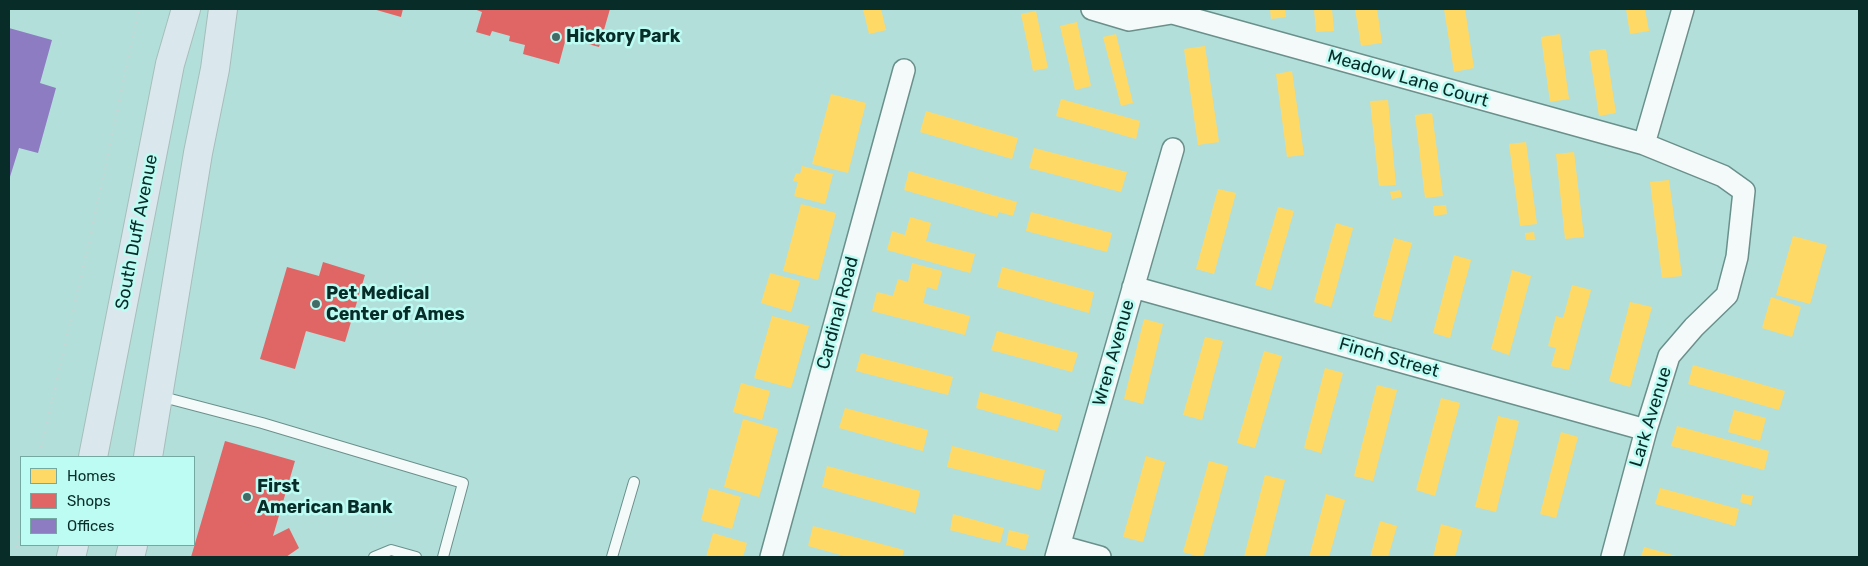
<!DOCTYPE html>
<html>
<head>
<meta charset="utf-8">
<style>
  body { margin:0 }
  #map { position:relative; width:1868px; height:566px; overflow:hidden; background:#b3dfda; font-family:Rubik,sans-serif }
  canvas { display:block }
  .frame { position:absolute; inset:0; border:10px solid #082c28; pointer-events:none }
  .legend { position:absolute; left:20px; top:456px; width:175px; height:90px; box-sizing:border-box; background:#bcfcf3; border:1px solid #74a9a2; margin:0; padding:6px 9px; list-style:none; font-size:15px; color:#082c28 }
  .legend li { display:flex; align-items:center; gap:10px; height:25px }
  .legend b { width:25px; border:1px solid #74a9a2 }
</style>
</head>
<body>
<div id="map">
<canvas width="1868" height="566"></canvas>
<div class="frame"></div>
<ul class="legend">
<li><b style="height:14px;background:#ffd966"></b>Homes</li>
<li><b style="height:14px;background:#e06666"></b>Shops</li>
<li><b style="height:14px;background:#8e7cc3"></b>Offices</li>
</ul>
</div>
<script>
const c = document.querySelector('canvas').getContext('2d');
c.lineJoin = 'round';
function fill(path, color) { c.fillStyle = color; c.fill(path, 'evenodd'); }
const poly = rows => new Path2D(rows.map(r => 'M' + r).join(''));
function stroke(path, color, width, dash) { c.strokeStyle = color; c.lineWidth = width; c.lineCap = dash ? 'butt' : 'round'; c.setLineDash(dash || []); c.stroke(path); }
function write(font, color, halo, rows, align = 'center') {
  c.font = font + ' Rubik,sans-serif'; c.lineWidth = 5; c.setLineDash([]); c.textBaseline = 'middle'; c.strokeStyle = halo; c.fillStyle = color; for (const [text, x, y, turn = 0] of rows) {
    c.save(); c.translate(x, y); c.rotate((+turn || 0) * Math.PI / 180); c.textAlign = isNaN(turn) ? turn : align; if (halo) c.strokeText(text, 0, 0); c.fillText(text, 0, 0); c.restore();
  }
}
fill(poly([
  [863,9,881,9,886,30,869,34],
  [1270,9,1285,9,1286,17,1271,19],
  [1314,9,1332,9,1334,31,1316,32],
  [1355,9,1377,9,1382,43,1361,46],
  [1444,9,1465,9,1474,68,1454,72],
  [1626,9,1645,9,1649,31,1630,34],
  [1036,11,1048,68,1033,71,1021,14],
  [1077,22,1091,86,1075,90,1060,26],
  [1116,34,1133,103,1121,106,1103,37],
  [1560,34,1569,99,1550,102,1541,37],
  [1205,46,1219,142,1198,145,1184,49],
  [1606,49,1616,113,1599,116,1589,51],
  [1292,71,1304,155,1287,157,1276,74],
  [831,94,866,103,848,173,812,164],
  [1061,99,1140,121,1136,139,1056,116],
  [1388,100,1396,185,1379,186,1370,101],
  [926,111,1018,138,1012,159,920,132],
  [1432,113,1443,196,1425,198,1415,115],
  [1526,142,1537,224,1520,226,1509,144],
  [1034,148,1127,172,1121,192,1029,168],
  [1574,152,1584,237,1565,239,1556,154],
  [802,166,833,174,825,204,794,196,798,182,793,181,796,173,800,174],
  [909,171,1017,202,1013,216,999,212,997,217,904,190],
  [1669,180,1682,276,1662,278,1650,182],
  [1218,189,1236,193,1214,274,1196,269],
  [1400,190,1402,197,1392,199,1390,192],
  [801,204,836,213,818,280,783,271],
  [1446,205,1447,214,1434,216,1433,206],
  [1278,207,1294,211,1271,290,1255,285],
  [1031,212,1112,233,1107,252,1026,231],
  [910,217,931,223,926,241,975,254,970,273,887,250,892,231,905,235],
  [1336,223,1353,228,1331,307,1314,302],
  [1534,232,1535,240,1526,240,1525,233],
  [1793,236,1827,245,1810,304,1776,295],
  [1394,238,1412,243,1391,321,1373,316],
  [1454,255,1471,260,1450,338,1433,333],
  [912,263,942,271,937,290,927,287,923,303,970,316,965,335,872,311,877,292,893,296,898,279,908,282],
  [1002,267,1094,292,1089,313,997,287],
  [1512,270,1531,276,1509,355,1491,349],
  [770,273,800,281,791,312,761,303],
  [1572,285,1591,290,1569,370,1551,366,1556,348,1548,346,1556,316,1563,318],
  [1771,297,1801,307,1792,337,1762,328],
  [1630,302,1652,307,1630,387,1609,381],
  [772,316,809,326,791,388,754,378],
  [1144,319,1163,324,1143,404,1124,399],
  [997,331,1078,353,1072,372,991,350],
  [1205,337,1223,341,1202,420,1183,415],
  [1264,351,1282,356,1255,448,1237,443],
  [861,353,953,377,948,395,856,371],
  [1693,365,1785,391,1779,410,1688,384],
  [1325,368,1343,373,1321,453,1304,448],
  [741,383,770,391,762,420,733,412],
  [1377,385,1397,390,1373,481,1354,476],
  [980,392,1062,415,1057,431,976,408],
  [1441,398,1460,403,1435,496,1416,490],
  [845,408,928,430,923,451,839,428],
  [1734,410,1766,418,1760,441,1728,432],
  [1498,416,1519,421,1496,512,1475,507],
  [743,419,778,429,759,497,724,487],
  [1677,426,1769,451,1764,470,1671,446],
  [1561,432,1578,437,1556,518,1540,514],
  [952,446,1045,470,1040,490,947,467],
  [1146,456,1165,462,1143,542,1123,537],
  [1209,461,1228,466,1203,557,1200,557,1183,552],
  [827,466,920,491,915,513,822,487],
  [1265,475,1285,480,1265,557,1244,557],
  [709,488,741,497,732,529,701,520],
  [1660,488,1739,509,1735,526,1655,504],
  [1326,494,1345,500,1329,557,1309,557],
  [1742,494,1753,496,1751,505,1740,502],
  [953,514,1004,528,1000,543,950,530],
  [1380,521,1397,526,1388,557,1370,557],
  [1441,524,1462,530,1455,557,1433,557],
  [813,526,904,550,902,557,848,557,808,546],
  [1009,530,1029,535,1025,550,1006,545],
  [713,533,747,543,743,557,706,557],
  [1644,547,1680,557,1641,557]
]), '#ffd966');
fill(poly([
  [373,9,403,9,401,17],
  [474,9,610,9,599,47,566,38,559,64,523,54,525,45,509,41,510,36,492,31,490,36,476,32,482,12],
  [323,262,365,275,345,342,306,331,295,369,260,359,287,267,319,276],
  [225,441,295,461,273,536,289,528,299,548,286,557,191,557]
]), '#e06666');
fill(poly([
  [9,28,52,40,40,83,56,88,38,153,19,148,9,180]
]), '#8e7cc3');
const lane = poly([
  [159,396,262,423,463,483,443,557],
  [374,557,391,550,416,557],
  [612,557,634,482]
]);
const street = poly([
  [1092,9,1129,20,1172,13,1644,144,1723,176,1744,191,1737,257,1727,295,1694,327,1669,356,1646,430,1612,557],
  [1644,144,1683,9],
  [1133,287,1646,430],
  [1060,546,1100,557],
  [771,557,904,70],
  [1056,557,1173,149]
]);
const primary = poly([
  [93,457,170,64,186,9],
  [148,457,198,153,215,69,223,9],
  [71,557,74,545],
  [130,557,133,545]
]);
stroke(lane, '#6a908c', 12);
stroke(street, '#6a908c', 24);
stroke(primary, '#a6bebb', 30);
stroke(poly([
  [39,457,89,243,139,9],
  [15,557,21,530]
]), '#c8d6d5', 3, [1, 4]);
stroke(lane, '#f4faf9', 10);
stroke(street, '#f4faf9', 21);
stroke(primary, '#dae8ed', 28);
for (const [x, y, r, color] of [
  [556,37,5,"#446b66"],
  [316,304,5,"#446b66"],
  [247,497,5,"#446b66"]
]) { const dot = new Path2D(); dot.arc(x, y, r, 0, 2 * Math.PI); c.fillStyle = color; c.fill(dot); stroke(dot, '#bcfcf3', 2); }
write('bold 18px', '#082c28', '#bcfcf3', [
  ["Hickory Park",566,37],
  ["Pet Medical",326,294],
  ["Center of Ames",326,315],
  ["First",257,487],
  ["American Bank",257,508]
], 'left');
write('18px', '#082c28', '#bcfcf3', [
  ["Meadow Lane Court",1408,79,16],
  ["South Duff Avenue",137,232,-79],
  ["Cardinal Road",838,313,-75],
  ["Wren Avenue",1114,353,-74],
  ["Finch Street",1389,358,16],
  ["Lark Avenue",1651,417,-73]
]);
</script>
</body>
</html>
